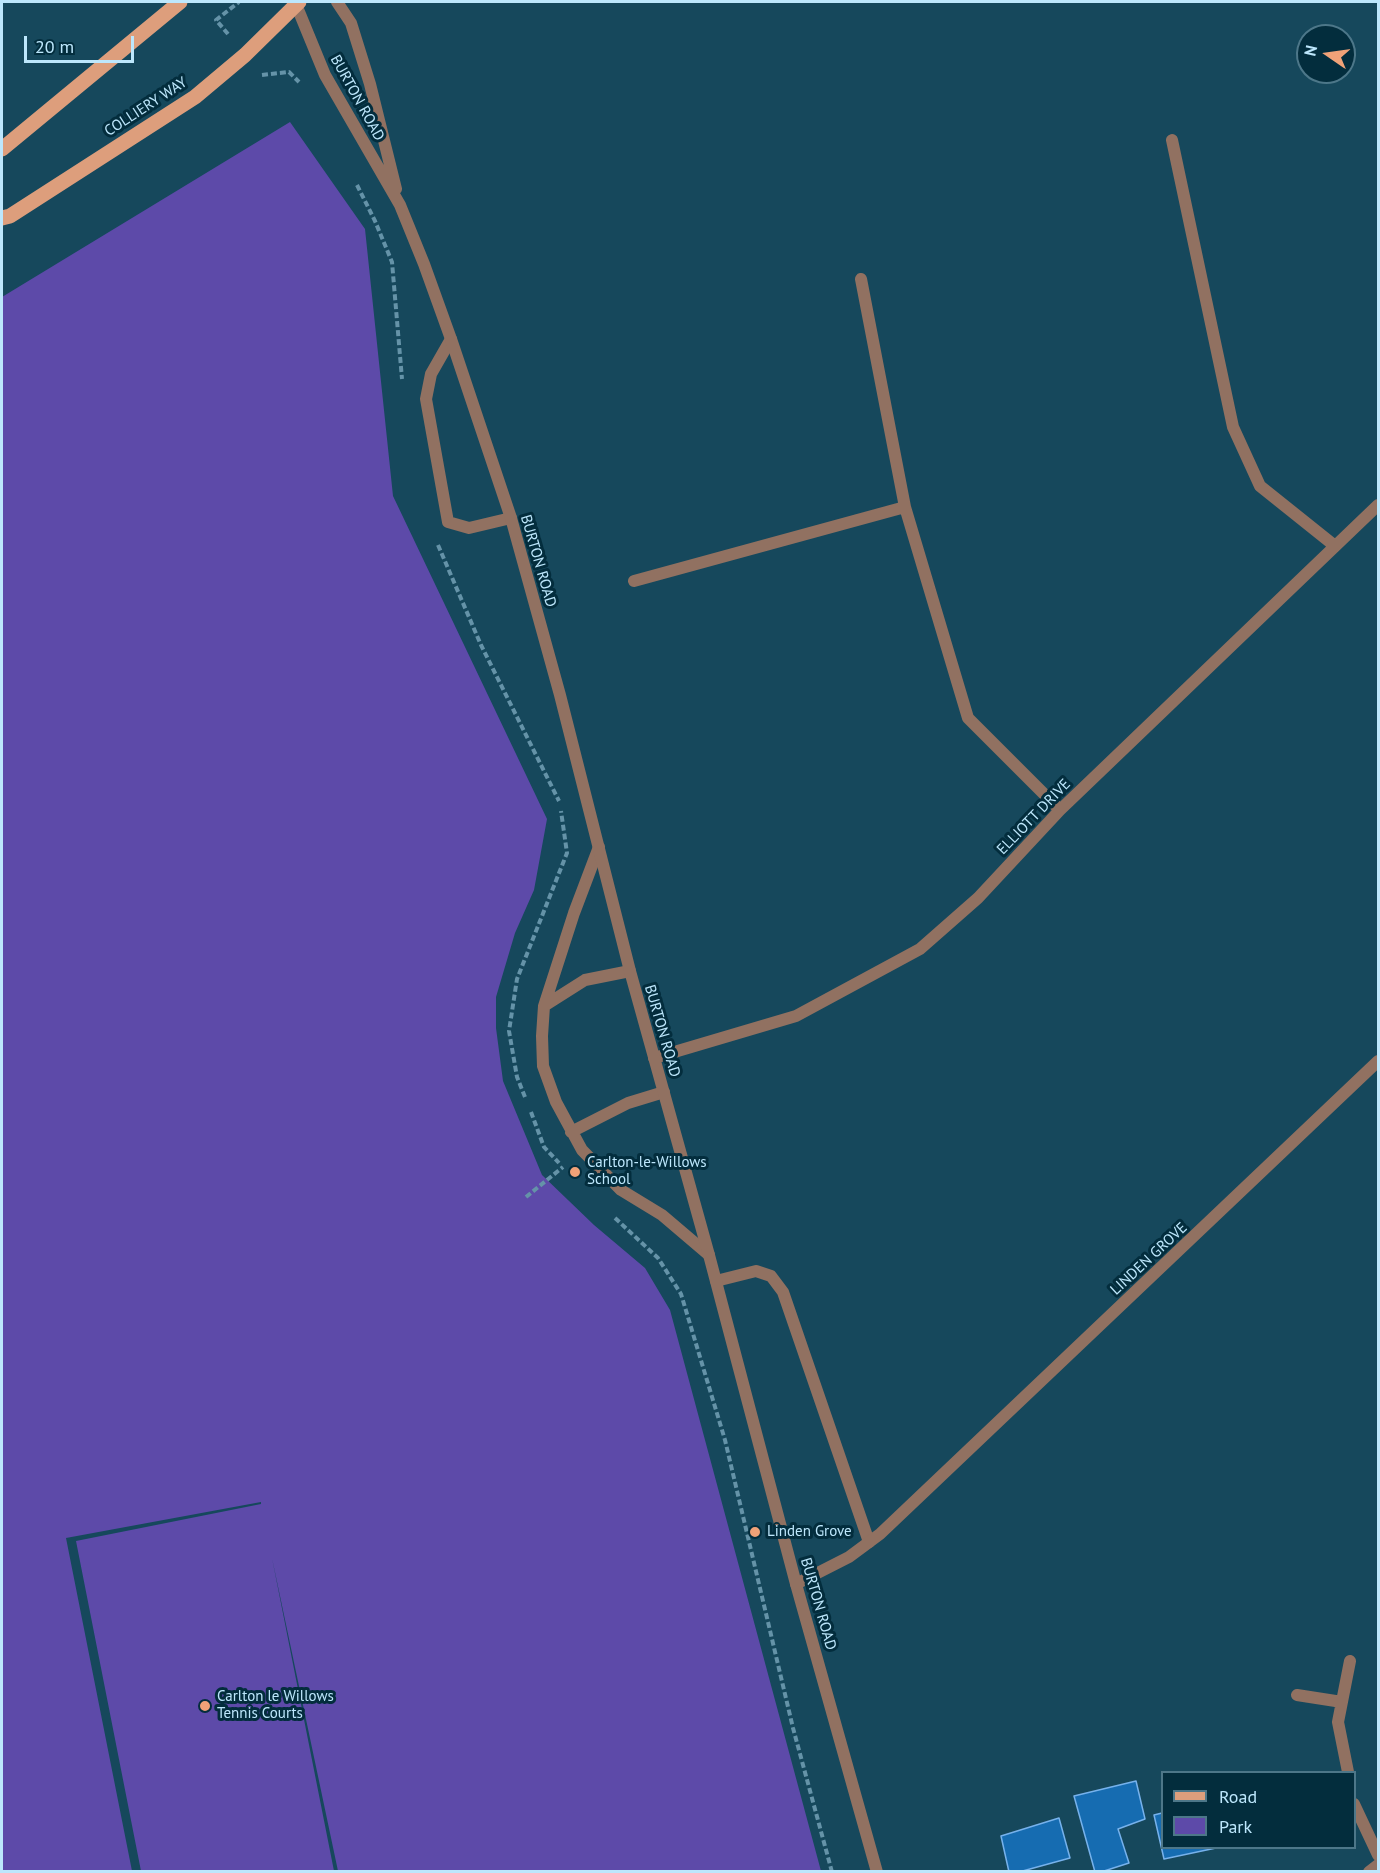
<!DOCTYPE html>
<html>
<head>
<meta charset="utf-8">
<style>
  body { margin:0 }
  #map { position:relative; width:1380px; height:1873px; overflow:hidden; background:#16485c; font-family:"PT Sans",sans-serif }
  canvas { display:block }
  .frame { position:absolute; inset:0; border:3px solid #bde7fc; pointer-events:none }
  .legend { position:absolute; left:1161px; top:1771px; width:195px; height:78px; box-sizing:border-box; background:#032d3d; border:2px solid #4d7789; margin:0; padding:8px 10px; list-style:none; font-size:18px; color:#bde7fc }
  .legend li { display:flex; align-items:center; gap:12px; height:30px }
  .legend b { width:30px; border:2px solid #4d7789 }
  .north { position:absolute; left:1296px; top:24px; width:60px; height:60px; box-sizing:border-box; background:#032d3d; border:2px solid #4d7789; border-radius:50%; rotate:283deg; font-size:16px; font-weight:700; line-height:24px; text-align:center; color:#bde7fc }
  .north::after { content:''; display:block; margin:auto; width:21px; height:27px; background:#f0a278; clip-path:polygon(50% 0,100% 100%,50% 72%,0 100%) }
  .scale { position:absolute; left:24px; top:36px; width:110px; height:27px; box-sizing:border-box; border:3px solid #bde7fc; border-top:0; padding-left:8px; font-size:18px; line-height:21px; white-space:nowrap; color:#bde7fc; -webkit-text-stroke:4px #032d3d; paint-order:stroke }
</style>
</head>
<body>
<div id="map">
<canvas width="1380" height="1873"></canvas>
<div class="frame"></div>
<ul class="legend">
<li><b style="height:8px;background:#dd9e7c"></b>Road</li>
<li><b style="height:16px;background:#5d4aa9"></b>Park</li>
</ul>
<div class="north">N</div>
<div class="scale">20 m</div>
</div>
<script>
const c = document.querySelector('canvas').getContext('2d');
c.lineJoin = 'round';
function fill(path, color) { c.fillStyle = color; c.fill(path, 'evenodd'); }
const poly = rows => new Path2D(rows.map(r => 'M' + r).join(''));
function stroke(path, color, width, dash) { c.strokeStyle = color; c.lineWidth = width; c.lineCap = dash ? 'butt' : 'round'; c.setLineDash(dash || []); c.stroke(path); }
function write(font, color, halo, rows, align = 'center') {
  c.font = font + ' "PT Sans",sans-serif'; c.lineWidth = 6; c.setLineDash([]); c.textBaseline = 'middle'; c.strokeStyle = halo; c.fillStyle = color; for (const [text, x, y, turn = 0] of rows) {
    c.save(); c.translate(x, y); c.rotate((+turn || 0) * Math.PI / 180); c.textAlign = isNaN(turn) ? turn : align; if (halo) c.strokeText(text, 0, 0); c.fillText(text, 0, 0); c.restore();
  }
}
fill(poly([
  [290,122,365,229,393,496,547,819,534,890,515,933,496,997,496,1028,503,1081,542,1175,594,1225,645,1268,670,1310,821,1871,338,1871,272,1558,334,1871,141,1871,76,1541,261,1504,261,1502,66,1538,132,1871,2,1871,2,297]
]), '#5d4aa9');
const building = poly([
  [1136,1781,1145,1819,1118,1829,1129,1863,1101,1872,1095,1872,1074,1796,1136,1781],
  [1162,1813,1162,1848,1216,1848,1164,1859,1154,1815,1162,1813],
  [1059,1818,1070,1858,1019,1872,1009,1872,1001,1836,1059,1818]
]);
fill(building, '#166cb1');
stroke(building, '#77b2ec', 1.5);
stroke(poly([
  [228,34,216,20,239,2],
  [262,75,289,72,299,82],
  [357,185,375,221,392,262,402,379],
  [438,545,481,645,559,801],
  [525,1097,517,1077,509,1031,517,979,567,853,561,811],
  [531,1112,544,1147,559,1163],
  [526,1197,563,1167],
  [615,1218,658,1258,681,1294,725,1440,793,1728,832,1872]
]), '#6593a8', 4, [6, 3]);
stroke(poly([
  [451,339,431,374,426,399,448,522,469,528,511,518],
  [599,847,574,913,544,1006,542,1036,543,1066,556,1102,582,1150,621,1190,662,1215,709,1255],
  [544,1006,585,980,630,971],
  [571,1132,628,1103,664,1092],
  [716,1281,756,1271,771,1276,783,1292,869,1542]
]), '#917161', 12);
stroke(poly([
  [1172,140,1233,427,1260,486,1335,546],
  [861,279,905,507,968,718,1060,810],
  [634,581,905,507],
  [654,1058,796,1016,920,949,978,898,1060,810,1378,505],
  [796,1584,849,1557,880,1534,1378,1061],
  [1297,1695,1342,1702],
  [1348,1772,1338,1722,1350,1661],
  [1354,1804,1378,1855],
  [1369,1872,1378,1865]
]), '#917161', 12);
stroke(poly([
  [295,2,325,75,400,205,424,264,451,339,511,518,560,695,630,971,709,1255,796,1584,877,1872],
  [337,2,351,23,370,84,396,189]
]), '#917161', 12);
stroke(poly([
  [2,149,180,2],
  [2,218,10,216,195,97,245,55,299,2]
]), '#dd9e7c', 15);
for (const [x, y, r, color] of [
  [575,1172,6,"#f0a278"],
  [755,1532,6,"#f0a278"],
  [205,1706,6,"#f0a278"]
]) { const dot = new Path2D(); dot.arc(x, y, r, 0, 2 * Math.PI); c.fillStyle = color; c.fill(dot); stroke(dot, '#032d3d', 2); }
write('15px', '#bde7fc', '#032d3d', [
  ["BURTON ROAD",357,98,61],
  ["COLLIERY WAY",146,107,-33],
  ["BURTON ROAD",538,561,74],
  ["ELLIOTT DRIVE",1034,817,-46],
  ["BURTON ROAD",662,1031,74],
  ["LINDEN GROVE",1149,1259,-43],
  ["BURTON ROAD",818,1604,74]
]);
write('15px', '#bde7fc', '#032d3d', [
  ["Carlton-le-Willows",587,1163],
  ["School",587,1180],
  ["Linden Grove",767,1532],
  ["Carlton le Willows",217,1697],
  ["Tennis Courts",217,1714]
], 'left');
</script>
</body>
</html>
